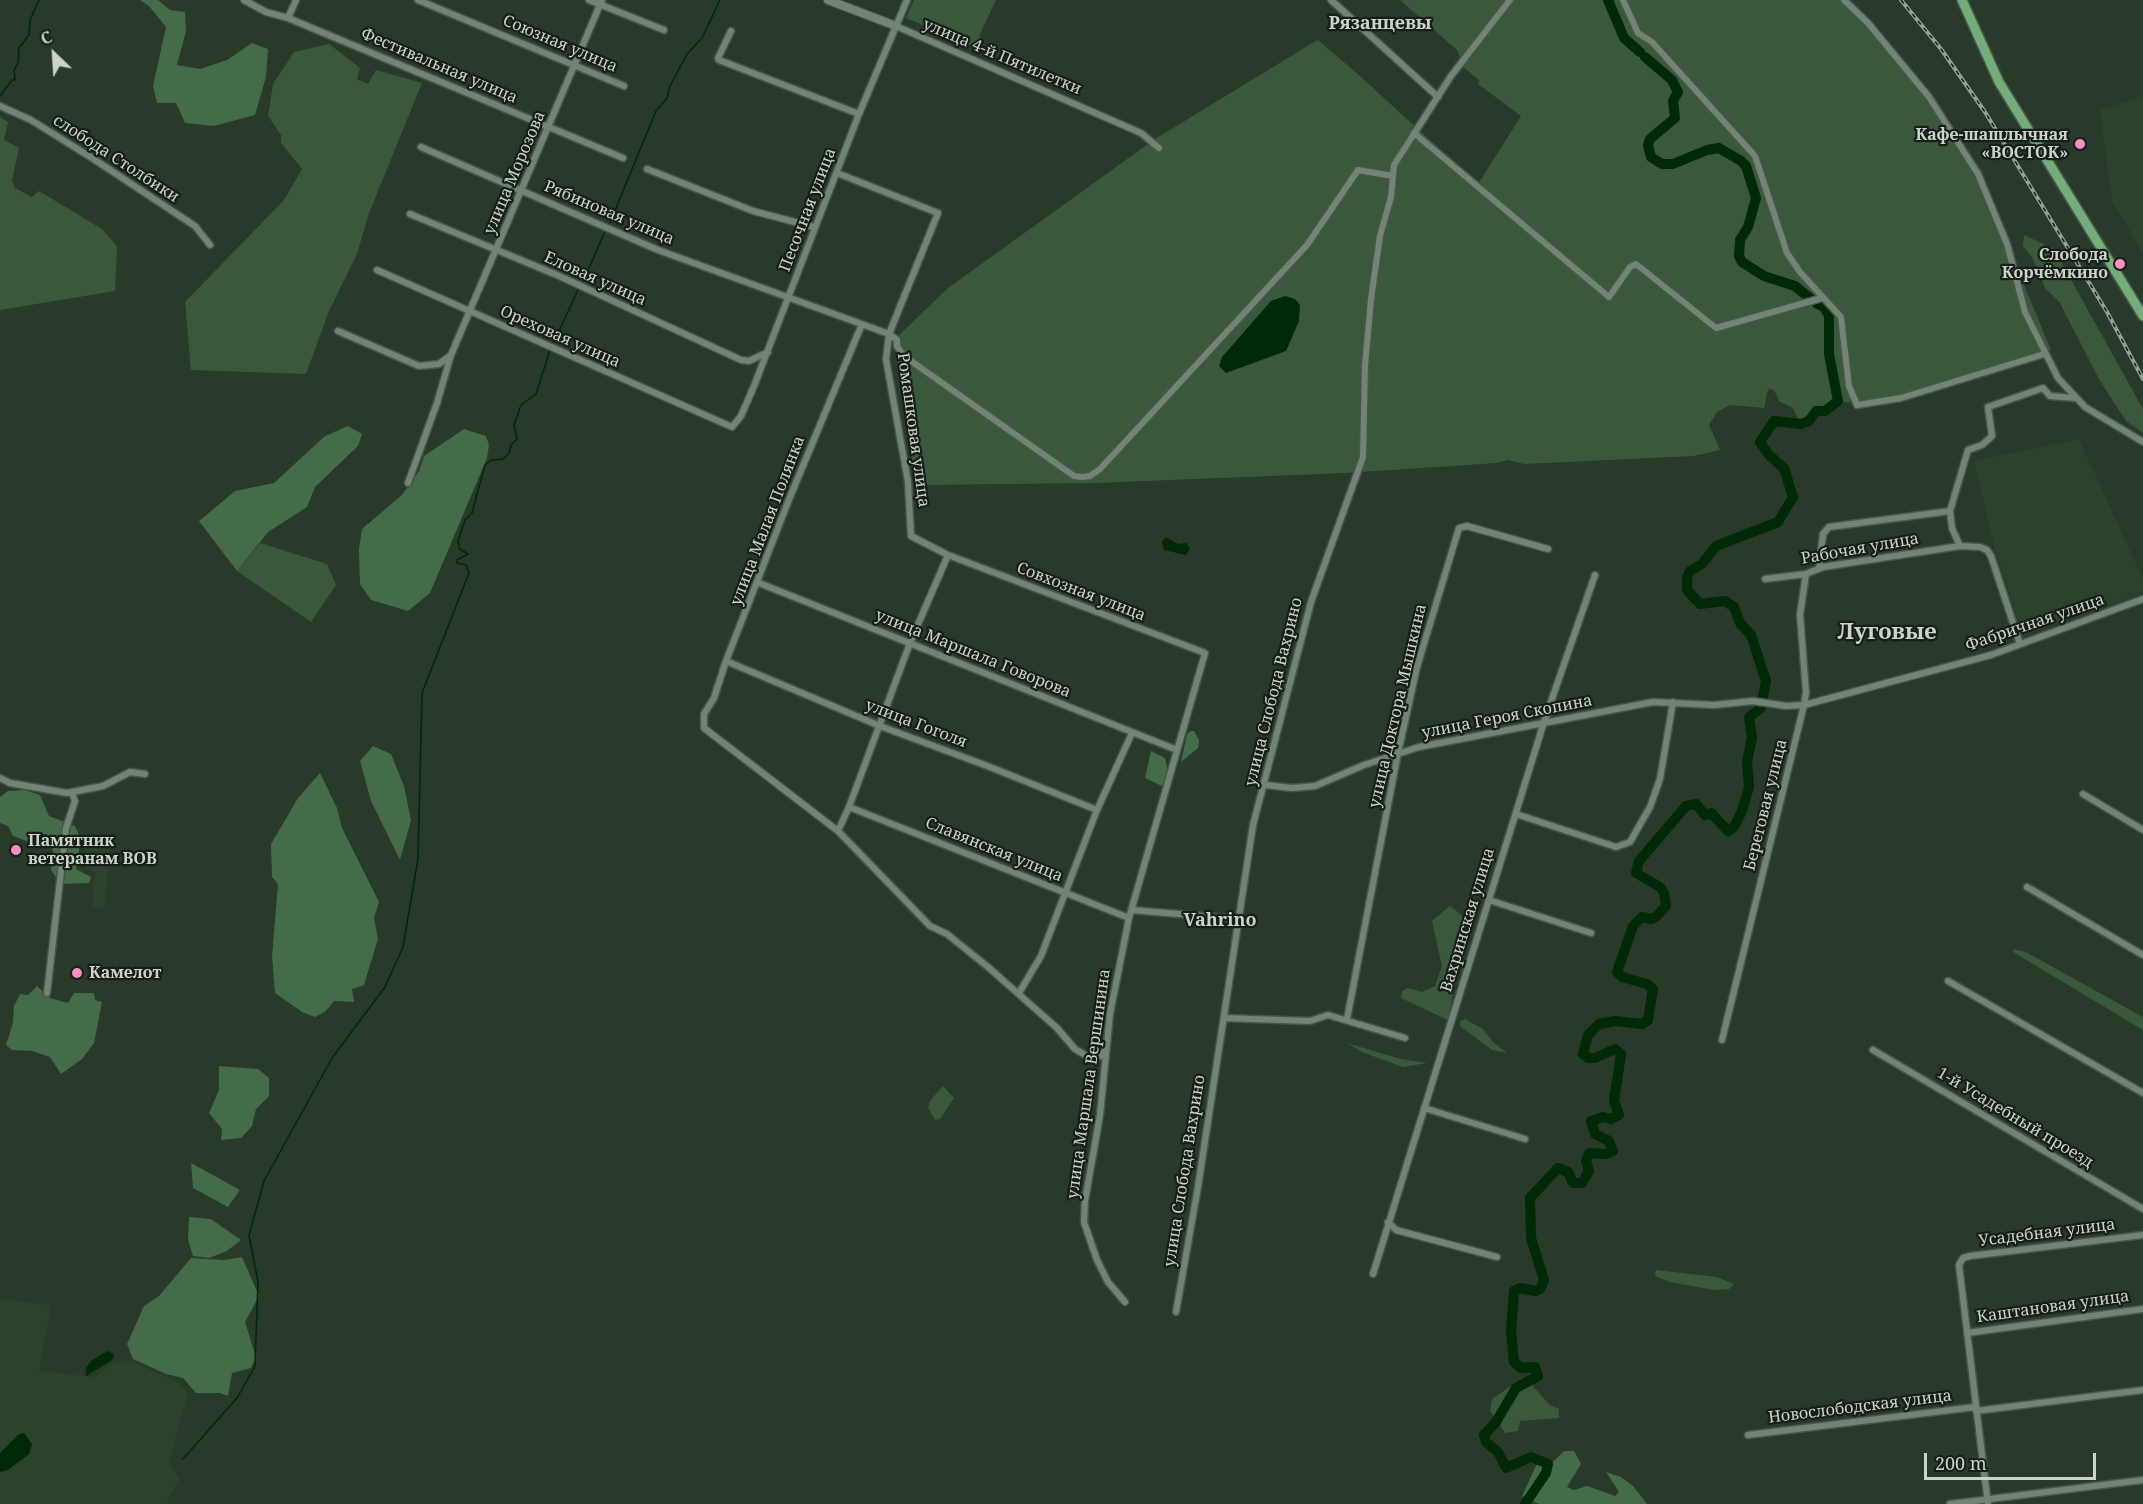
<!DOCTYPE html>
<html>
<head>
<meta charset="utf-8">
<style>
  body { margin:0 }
  #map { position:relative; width:2143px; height:1504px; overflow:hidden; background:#29392a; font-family:"Noto Serif",serif }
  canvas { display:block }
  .north { position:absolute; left:24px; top:24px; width:60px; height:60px; -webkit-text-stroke:4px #171e17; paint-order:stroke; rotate:335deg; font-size:16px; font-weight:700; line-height:24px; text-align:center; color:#cad4cb }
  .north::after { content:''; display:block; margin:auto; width:21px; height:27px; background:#cad4cb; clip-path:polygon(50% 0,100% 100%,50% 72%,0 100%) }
  .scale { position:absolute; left:1924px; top:1453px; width:172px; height:27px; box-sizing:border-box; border:3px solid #cad4cb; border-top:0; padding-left:8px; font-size:18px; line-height:21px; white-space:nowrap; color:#cad4cb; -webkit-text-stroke:4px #171e17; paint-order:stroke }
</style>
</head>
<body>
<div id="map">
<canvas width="2143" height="1504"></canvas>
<div class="north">С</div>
<div class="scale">200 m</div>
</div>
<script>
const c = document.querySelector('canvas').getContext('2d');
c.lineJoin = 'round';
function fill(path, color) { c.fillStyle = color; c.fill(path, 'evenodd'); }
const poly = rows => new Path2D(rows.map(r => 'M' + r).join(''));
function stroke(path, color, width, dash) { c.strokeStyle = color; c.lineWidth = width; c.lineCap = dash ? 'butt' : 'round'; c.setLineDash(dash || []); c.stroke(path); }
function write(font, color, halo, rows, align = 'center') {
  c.font = font + ' "Noto Serif",serif'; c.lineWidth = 4.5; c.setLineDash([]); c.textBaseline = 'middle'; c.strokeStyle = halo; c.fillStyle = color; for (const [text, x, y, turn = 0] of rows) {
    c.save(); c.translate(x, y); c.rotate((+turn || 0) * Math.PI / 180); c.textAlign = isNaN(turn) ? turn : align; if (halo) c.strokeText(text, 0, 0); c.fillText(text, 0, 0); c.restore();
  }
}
fill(poly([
  [2143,96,2143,253,2112,201,2100,110],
  [2079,439,2143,579,2143,593,2023,636,1994,546,1974,461],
  [111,837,104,909,92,907,95,872,81,865,86,841],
  [0,1299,51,1305,39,1371,95,1377,112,1364,126,1360,179,1382,188,1393,169,1462,180,1478,166,1504,0,1504]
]), '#2c422d');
fill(poly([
  [914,0,996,0,980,34,980,41,977,48,906,18],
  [1400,0,1841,0,1861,17,1923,90,1979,175,2013,249,2017,268,2051,350,1868,405,1838,401,1825,411,1816,411,1809,421,1801,424,1793,408,1779,401,1774,390,1768,389,1764,408,1730,405,1717,412,1709,425,1720,450,1693,456,1524,464,1508,460,1497,463,1345,473,1096,483,915,485,895,339,948,288,1155,139,1314,42,1318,40,1361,77,1478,184,1521,116,1478,84,1480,81,1463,67,1458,51],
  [329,44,360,68,357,79,368,84,376,70,422,83,369,213,357,254,329,311,306,374,191,370,185,302,284,200,302,169,281,143,281,135,268,116,273,84,294,52],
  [0,117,8,122,4,140,19,148,12,180,15,188,32,197,39,191,102,229,117,246,115,291,0,310],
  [2024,235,2054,249,2143,409,2143,433,2126,421,2100,381,2060,303,2045,288,2032,257,2023,246],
  [260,543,327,564,336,585,311,622,237,571],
  [1450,906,1469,921,1469,941,1455,983,1448,1020,1401,998,1402,991,1408,988,1422,992,1435,986,1442,966,1432,921],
  [2013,949,2026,952,2143,1017,2143,1030,2013,952],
  [1465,1019,1483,1029,1493,1042,1507,1053,1492,1050,1460,1026,1460,1021],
  [1347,1043,1401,1059,1427,1063,1403,1067,1362,1052],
  [943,1086,954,1098,940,1119,935,1120,928,1108,930,1101],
  [1656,1270,1717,1277,1734,1284,1729,1289,1714,1290,1670,1282,1655,1276],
  [1528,1381,1550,1405,1559,1409,1559,1418,1520,1421,1518,1431,1505,1433,1490,1411,1492,1399,1511,1386]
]), '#3a593c');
fill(poly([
  [140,0,158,0,170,10,185,12,186,31,177,65,200,69,227,60,252,43,268,49,266,77,255,115,214,126,185,123,176,103,157,103,153,86,166,27,149,6],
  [348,426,362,434,358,446,315,487,307,507,268,532,237,571,199,521,235,491,274,483,325,436],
  [464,429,486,436,489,445,487,458,430,593,408,611,371,600,360,584,359,549,362,529,402,495,419,471,424,456],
  [1191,731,1194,731,1199,740,1198,748,1181,762,1187,734],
  [373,746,391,754,404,786,411,820,400,860,371,801,360,761],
  [1151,751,1165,758,1168,772,1162,786,1145,778],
  [320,773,337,808,342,828,379,902,374,918,378,939,364,985,352,989,354,1002,334,1001,326,1011,315,1017,302,1012,275,993,272,956,278,884,272,877,271,844,298,798],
  [25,790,40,795,49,816,75,826,81,839,76,869,91,877,89,883,61,884,51,870,53,851,47,834,37,834,29,842,13,836,8,826,0,823,0,797,8,791],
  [37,986,50,998,68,1003,74,993,94,993,95,1000,102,1002,94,1043,82,1059,61,1074,50,1057,32,1051,12,1050,6,1045,13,1023,14,1006,20,994,28,995],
  [219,1066,258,1069,269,1078,269,1096,256,1109,252,1126,241,1138,221,1140,222,1129,209,1113,219,1090],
  [191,1163,240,1190,228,1207,193,1188],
  [189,1217,211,1219,241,1240,227,1251,209,1258,193,1256,188,1240],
  [242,1257,259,1296,245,1322,256,1357,251,1368,232,1373,228,1396,220,1393,196,1393,183,1378,166,1374,133,1359,127,1344,144,1306,159,1296,191,1258,224,1260],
  [1564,1451,1574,1451,1581,1464,1567,1487,1574,1490,1587,1486,1615,1496,1619,1492,1606,1472,1621,1477,1633,1486,1647,1504,1539,1504,1522,1496,1537,1464,1547,1468]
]), '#446c48');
fill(poly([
  [1285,296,1295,299,1300,305,1299,321,1286,351,1226,373,1219,366,1222,357,1271,301],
  [1166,537,1178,544,1186,543,1190,548,1186,555,1164,550,1162,542],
  [107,1351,114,1354,112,1360,86,1376,86,1368,91,1361],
  [24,1433,32,1444,29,1454,8,1470,0,1472,0,1453,19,1434]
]), '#002907');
stroke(poly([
  [0,96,12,80,15,80,14,70,18,63,19,48,29,35,30,20,39,0],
  [609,225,656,111,667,98,670,86,687,54,702,38,720,0],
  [582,284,606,229],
  [552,346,579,288],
  [183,1459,237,1398,255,1366,258,1282,249,1235,264,1181,332,1058,385,987,403,947,418,859,422,693,469,573,466,565,457,563,457,560,468,554,460,549,458,541,465,520,472,513,485,465,491,460,503,459,509,453,511,445,517,439,514,425,521,405,536,394,550,350]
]), '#002907', 1.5);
stroke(poly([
  [1608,0,1624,38,1640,52],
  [1645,57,1672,80,1678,92,1673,101,1675,118,1650,139,1648,145,1651,157,1662,164,1673,164,1707,150,1719,148,1741,161,1746,166,1756,198,1748,227,1740,240,1739,256,1742,262,1764,276,1795,286,1811,299],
  [1525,1504,1546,1473,1548,1464,1531,1457,1506,1468,1498,1452,1486,1442,1484,1435,1496,1422,1516,1388,1538,1376,1535,1367,1521,1368,1514,1362,1511,1331,1514,1291,1520,1288,1535,1291,1540,1289,1544,1280,1531,1238,1530,1198,1558,1168,1568,1172,1573,1183,1582,1183,1589,1171,1586,1161,1589,1153,1606,1154,1613,1151,1609,1141,1595,1134,1591,1121,1603,1117,1611,1119,1619,1115,1614,1101,1621,1054,1615,1049,1595,1058,1588,1058,1583,1054,1588,1035,1599,1024,1615,1021,1642,1024,1648,1020,1653,989,1647,984,1622,977,1617,972,1633,926,1642,917,1651,919,1656,917,1666,906,1664,893,1660,887,1636,873,1639,861,1686,806,1696,804,1705,815,1711,813,1728,831,1734,827,1742,811,1749,787,1747,762,1752,738,1749,717,1761,708,1766,681,1751,635,1740,623,1734,607,1725,601,1700,604,1687,590,1687,577,1690,571,1702,564,1716,546,1778,522,1793,497,1784,468,1769,455,1760,442,1774,421,1801,424,1809,421,1816,411,1825,411,1838,401,1829,354,1829,315,1824,307,1817,304]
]), '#002907', 10);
const minor = poly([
  [244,0,266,12,288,18,623,158],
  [418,0,624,86],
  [589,0,664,30],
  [1331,0,1438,97],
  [1623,0,1638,33,1652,42,1755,156,1787,253,1800,272,1841,317,1849,386,1857,405,1901,398,2044,354],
  [1844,0,1868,23,1929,97,1978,174,2007,244,2025,312,2058,378,2085,407,2143,442],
  [288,18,296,0],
  [896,26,1141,133,1159,148],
  [731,31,718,58,719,60,859,114],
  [0,106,31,120,92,158,195,226,210,245],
  [1414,133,1609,297,1630,267,1636,264,1716,328,1822,298],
  [421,147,658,250,889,334,897,340,897,346,904,356,1074,476,1082,477,1090,476,1100,469,1307,245,1358,170,1393,176],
  [647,169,753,211,814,227],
  [837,173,938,213,889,334,886,359,908,482,911,536,948,555,1205,653,1129,918,1110,1014,1100,1115,1085,1201,1084,1222,1097,1260,1108,1282,1125,1302],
  [410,214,557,275,741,360,749,361,768,352],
  [377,270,732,427,741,416,754,386,859,114,907,0],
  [862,324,790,497,726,661,714,698,704,714,704,728,838,831,930,926,947,934,988,967,1057,1028,1075,1049,1090,1058,1100,1056,1106,1049],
  [338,331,419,366,439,364,451,355],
  [408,483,437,403,451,355,602,0],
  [1819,569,1823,534,1829,527,1950,511],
  [1765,579,1806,574,1823,567,1960,546],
  [759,583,1177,750],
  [2020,644,1991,556,1987,550,1980,547,1960,546,1952,528,1950,511,1968,450,1982,445,1992,436,1988,407,2043,388,2050,396,2075,398],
  [726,661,880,726,990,767,1097,810],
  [0,778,10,783,67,793,103,786,130,772,145,774],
  [1265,785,1292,788,1315,786,1364,765,1419,747,1653,702,1714,705,1753,701,1786,706,1804,705,1991,655,2143,599],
  [2083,794,2143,830],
  [849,807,1129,918],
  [1516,814,1616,847,1630,842,1650,807,1660,779,1673,702],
  [838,831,849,807,910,643,948,555],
  [2027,887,2143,955],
  [1489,900,1591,933],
  [1132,910,1238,919],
  [1948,981,2143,1093],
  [47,993,66,828,75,801,72,793],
  [1019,993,1041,956,1097,810,1132,733],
  [1224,1018,1310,1021,1328,1015,1405,1038],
  [1347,1019,1398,753,1417,667,1459,528,1467,526,1548,549],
  [1722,1040,1804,705,1806,692,1800,615,1806,574],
  [1873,1050,2143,1209],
  [1424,1108,1525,1139],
  [1388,1222,1396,1230,1497,1257],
  [1373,1274,1544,722,1595,575],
  [1176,1312,1198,1187,1253,825,1311,602,1363,457,1365,366,1371,299,1380,236,1391,197,1394,165,1451,76,1510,0],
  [1967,1333,2143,1309],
  [1976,1411,2143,1390],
  [1748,1435,1975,1407],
  [1950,1504,2143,1480],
  [1988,1504,1959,1265,1963,1258,1970,1256,2143,1235]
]);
const tertiary = poly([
  [828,0,896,26]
]);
const primary = poly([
  [1962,0,1999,82,2143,316]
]);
stroke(minor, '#48564a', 9);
stroke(tertiary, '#48564a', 10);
stroke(primary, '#48564a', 12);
stroke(minor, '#728473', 6);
stroke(tertiary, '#728473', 8);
stroke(primary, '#74ad7a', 9);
const rail = poly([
  [1901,0,1941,49,1985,112,2107,312,2143,379]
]);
stroke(rail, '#96a297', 4);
stroke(rail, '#171e17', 1.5, [4.5]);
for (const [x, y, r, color] of [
  [2080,144,6,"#fc8fc1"],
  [2120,264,6,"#fc8fc1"],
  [16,850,6,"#fc8fc1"],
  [77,973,6,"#fc8fc1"]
]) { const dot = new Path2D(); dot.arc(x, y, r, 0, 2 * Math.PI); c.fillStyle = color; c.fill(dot); stroke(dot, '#171e17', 2); }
write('16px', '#cad4cb', '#171e17', [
  ["Союзная улица",560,44,23],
  ["улица 4-й Пятилетки",1002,57,23],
  ["Фестивальная улица",439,66,23],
  ["слобода Столбики",116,159,33],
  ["улица Морозова",515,173,-67],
  ["Песочная улица",808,210,-69],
  ["Рябиновая улица",609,213,23],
  ["Еловая улица",595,279,24],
  ["Ореховая улица",560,337,24],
  ["Ромашковая улица",913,430,82],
  ["улица Малая Полянка",768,521,-69],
  ["Рабочая улица",1860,549,-10],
  ["Совхозная улица",1081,592,21],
  ["Фабричная улица",2035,623,-19],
  ["улица Маршала Говорова",973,654,22],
  ["улица Слобода Вахрино",1274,692,-76],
  ["улица Доктора Мышкина",1398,706,-77],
  ["улица Героя Скопина",1507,717,-11],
  ["улица Гоголя",916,724,21],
  ["Береговая улица",1766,805,-76],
  ["Славянская улица",994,850,22],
  ["Вахринская улица",1468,920,-73],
  ["улица Маршала Вершинина",1089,1084,-82],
  ["1-й Усадебный проезд",2015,1118,31],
  ["улица Слобода Вахрино",1185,1171,-81],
  ["Усадебная улица",2047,1233,-7],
  ["Каштановая улица",2053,1307,-8],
  ["Новослободская улица",1860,1407,-7]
]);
write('bold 16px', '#cad4cb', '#171e17', [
  ["Кафе-шашлычная",2068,135],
  ["«ВОСТОК»",2068,153],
  ["Слобода",2108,255],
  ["Корчёмкино",2108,273],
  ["Памятник",28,841,"left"],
  ["ветеранам ВОВ",28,859,"left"],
  ["Камелот",89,973,"left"]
], 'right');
write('bold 18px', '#cad4cb', '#171e17', [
  ["Рязанцевы",1380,24],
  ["Vahrino",1220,921]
]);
write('bold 22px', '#cad4cb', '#171e17', [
  ["Луговые",1887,633]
]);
</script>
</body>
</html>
